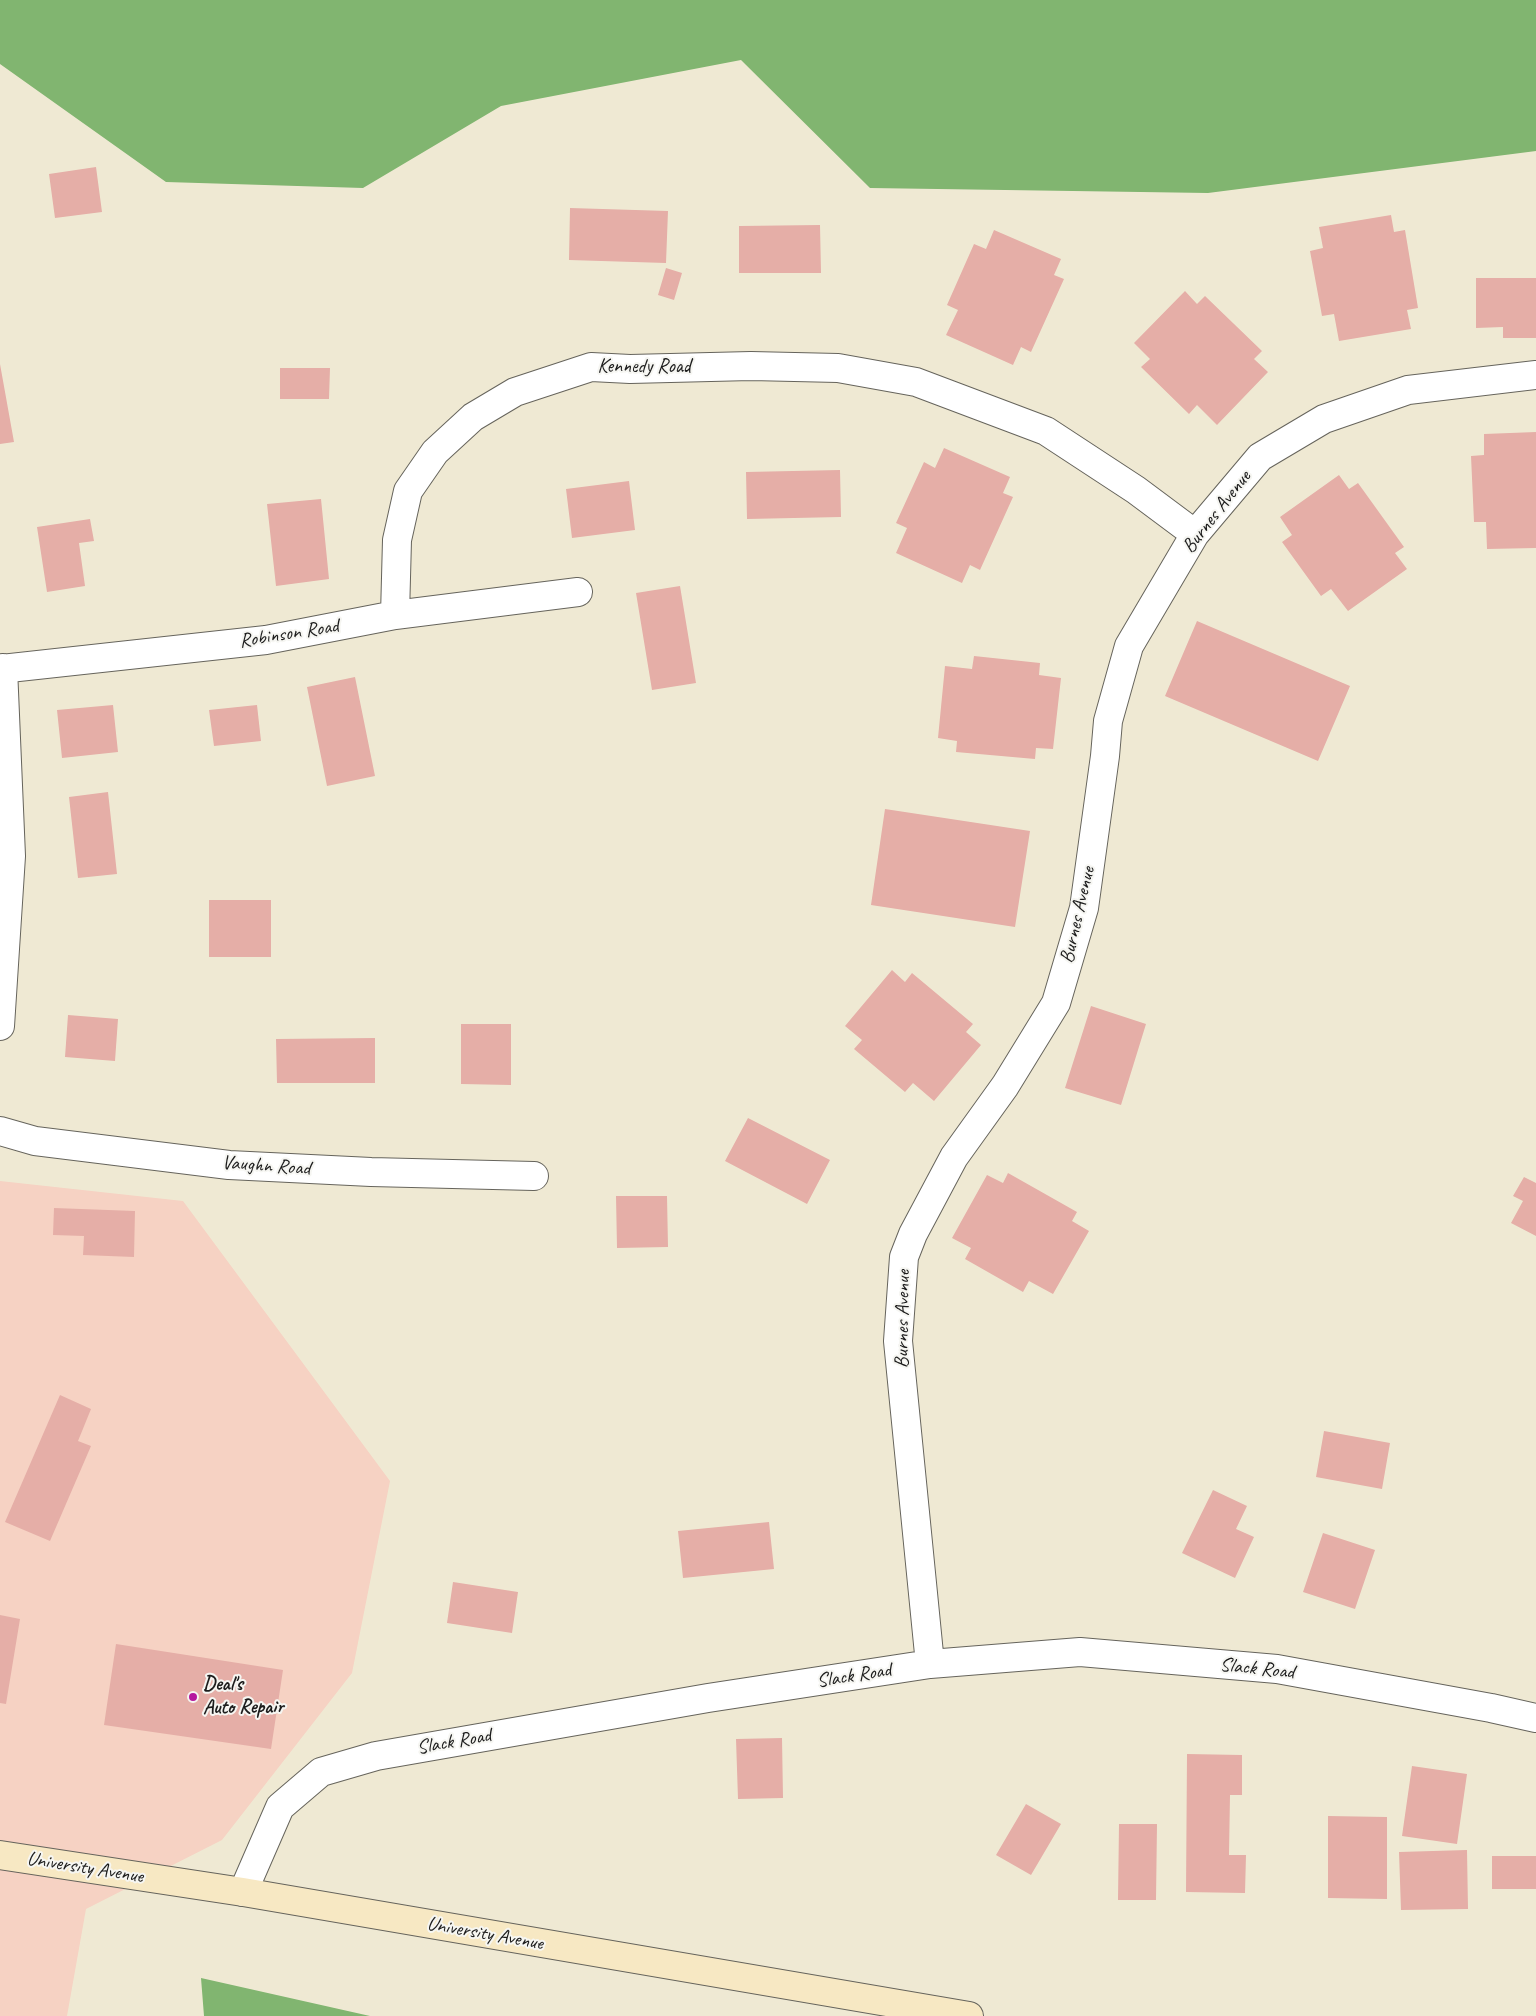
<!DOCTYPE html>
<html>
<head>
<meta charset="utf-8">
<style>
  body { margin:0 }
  canvas { display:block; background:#efe9d3 }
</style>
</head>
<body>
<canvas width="1536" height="2016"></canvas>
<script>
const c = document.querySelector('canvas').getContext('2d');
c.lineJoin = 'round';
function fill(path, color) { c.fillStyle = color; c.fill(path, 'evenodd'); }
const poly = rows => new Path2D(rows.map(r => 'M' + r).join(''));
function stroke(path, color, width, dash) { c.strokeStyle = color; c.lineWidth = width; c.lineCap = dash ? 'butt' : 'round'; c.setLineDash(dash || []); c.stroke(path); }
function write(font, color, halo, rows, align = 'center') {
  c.font = font + ' Caveat,sans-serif'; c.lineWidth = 4; c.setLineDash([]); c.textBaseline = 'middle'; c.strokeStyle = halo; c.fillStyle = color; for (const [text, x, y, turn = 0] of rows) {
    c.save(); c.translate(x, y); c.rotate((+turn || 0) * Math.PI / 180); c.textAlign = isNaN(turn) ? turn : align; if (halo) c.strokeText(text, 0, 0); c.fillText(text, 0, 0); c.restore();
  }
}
fill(poly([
  [0,1181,183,1201,390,1481,352,1673,222,1840,86,1909,67,2016,0,2016]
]), '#f6d2c3');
fill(poly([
  [0,0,1536,0,1536,151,1208,193,870,188,741,60,501,106,363,188,166,182,0,64],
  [201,1978,370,2016,204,2016]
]), '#81b570');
fill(poly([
  [96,167,102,212,55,218,49,174],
  [570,208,668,211,666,263,569,260],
  [1391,215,1394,232,1405,230,1418,308,1407,310,1411,329,1339,341,1334,314,1322,316,1310,251,1323,248,1319,227],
  [820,225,821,273,739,273,739,226],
  [994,230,1061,259,1054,275,1064,279,1031,352,1021,347,1013,365,946,335,958,310,947,305,974,244,986,249],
  [666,268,682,273,674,300,658,295],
  [1476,278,1536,278,1536,338,1503,338,1503,327,1476,328],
  [1185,291,1197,304,1205,296,1262,351,1254,359,1268,372,1217,425,1197,405,1189,414,1141,367,1150,359,1134,343],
  [0,364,14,442,0,444],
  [280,368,330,368,329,399,280,399],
  [1536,432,1536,548,1487,549,1486,522,1474,522,1471,456,1484,455,1484,434],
  [944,448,1010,477,1003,493,1013,497,980,570,970,565,962,583,896,553,907,528,896,523,924,462,935,468],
  [840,470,841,517,747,519,746,472],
  [1339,475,1349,489,1358,483,1404,547,1395,553,1407,569,1348,611,1331,589,1321,596,1282,542,1292,535,1280,517],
  [629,481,635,530,572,538,566,489],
  [321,499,329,579,276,586,267,504],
  [90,519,94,541,79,543,85,586,47,592,37,527],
  [680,586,696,683,652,690,636,593],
  [1197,621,1350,686,1318,761,1165,696],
  [974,656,1040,663,1039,675,1061,678,1053,749,1036,748,1035,759,956,752,957,741,938,738,945,666,972,669],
  [355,677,375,776,327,786,307,687],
  [113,705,118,752,62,758,57,710],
  [257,705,261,741,214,746,209,710],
  [108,792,117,874,78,878,69,797],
  [885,809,1030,831,1015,927,871,905],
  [209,900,271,900,271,957,209,957],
  [892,970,905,982,912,973,973,1024,966,1032,981,1045,934,1101,913,1083,905,1092,854,1049,862,1040,845,1026],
  [1091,1006,1146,1024,1121,1105,1065,1088],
  [68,1015,118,1019,115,1061,65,1057],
  [461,1024,511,1024,511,1085,461,1084],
  [375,1038,375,1083,277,1083,276,1039],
  [748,1118,830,1160,807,1204,725,1161],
  [1008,1173,1077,1212,1072,1221,1089,1231,1053,1294,1029,1281,1023,1292,965,1259,971,1248,952,1238,987,1175,1003,1183],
  [1524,1177,1536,1183,1536,1236,1511,1223,1523,1201,1513,1196],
  [616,1196,667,1196,668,1247,617,1248],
  [54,1208,135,1211,134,1257,83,1255,84,1236,53,1235],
  [60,1395,91,1409,78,1441,91,1446,50,1541,5,1522],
  [1324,1431,1390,1443,1382,1489,1316,1477],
  [1213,1490,1247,1506,1236,1529,1254,1537,1235,1578,1182,1553],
  [769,1522,774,1569,683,1578,678,1531],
  [1323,1533,1375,1550,1355,1609,1303,1592],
  [453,1582,518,1592,512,1633,447,1623],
  [0,1615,20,1619,6,1704,0,1703],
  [116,1644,283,1670,271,1749,104,1725],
  [782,1738,783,1798,738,1799,736,1739],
  [1187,1754,1242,1755,1242,1795,1230,1795,1229,1855,1246,1855,1245,1893,1186,1892],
  [1412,1766,1467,1774,1457,1844,1402,1836],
  [1026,1804,1061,1824,1031,1875,996,1855],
  [1328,1816,1387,1817,1387,1899,1328,1898],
  [1119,1824,1157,1824,1156,1900,1118,1900],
  [1467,1850,1468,1909,1401,1910,1399,1852],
  [1492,1856,1536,1856,1536,1889,1492,1889]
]), '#e5aea7');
const minor = poly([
  [395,615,397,540,408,491,435,452,473,417,515,392,591,367,630,369,751,366,838,368,916,382,1046,431,1136,490,1195,534],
  [0,669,266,640,395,615,578,592],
  [0,1026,11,856,3,668],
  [0,1131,35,1141,229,1165,371,1172,534,1176],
  [930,1664,898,1341,904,1257,913,1234,954,1157,1005,1086,1056,1003,1084,908,1105,756,1108,721,1129,646,1195,534,1260,457,1324,419,1408,390,1536,375],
  [243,1892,280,1807,321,1772,376,1756,708,1698,930,1664,1080,1652,1277,1669,1491,1708,1536,1718]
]);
const secondary = poly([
  [0,1855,243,1892,969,2016]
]);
stroke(minor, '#66645c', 30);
stroke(secondary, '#66645c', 30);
stroke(minor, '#fff', 28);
stroke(secondary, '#f7e8c3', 28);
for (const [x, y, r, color] of [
  [193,1697,5,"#b5179e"]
]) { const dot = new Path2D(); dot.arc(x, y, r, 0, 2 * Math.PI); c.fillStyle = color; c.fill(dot); stroke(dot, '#f6f6f2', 2); }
write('20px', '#1c1c1c', '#f6f6f2', [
  ["Kennedy Road",644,367],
  ["Burnes Avenue",1217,512,-52],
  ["Robinson Road",289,634,-9],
  ["Burnes Avenue",1078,915,-77],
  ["Vaughn Road",266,1166,4],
  ["Burnes Avenue",903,1319,-89],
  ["Slack Road",1257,1669,6],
  ["Slack Road",854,1676,-9],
  ["Slack Road",454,1742,-10],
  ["University Avenue",85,1868,9],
  ["University Avenue",485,1934,10]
]);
write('bold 20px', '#1c1c1c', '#f6f6f2', [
  ["Deal's",203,1685],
  ["Auto Repair",203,1708]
], 'left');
</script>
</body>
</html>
